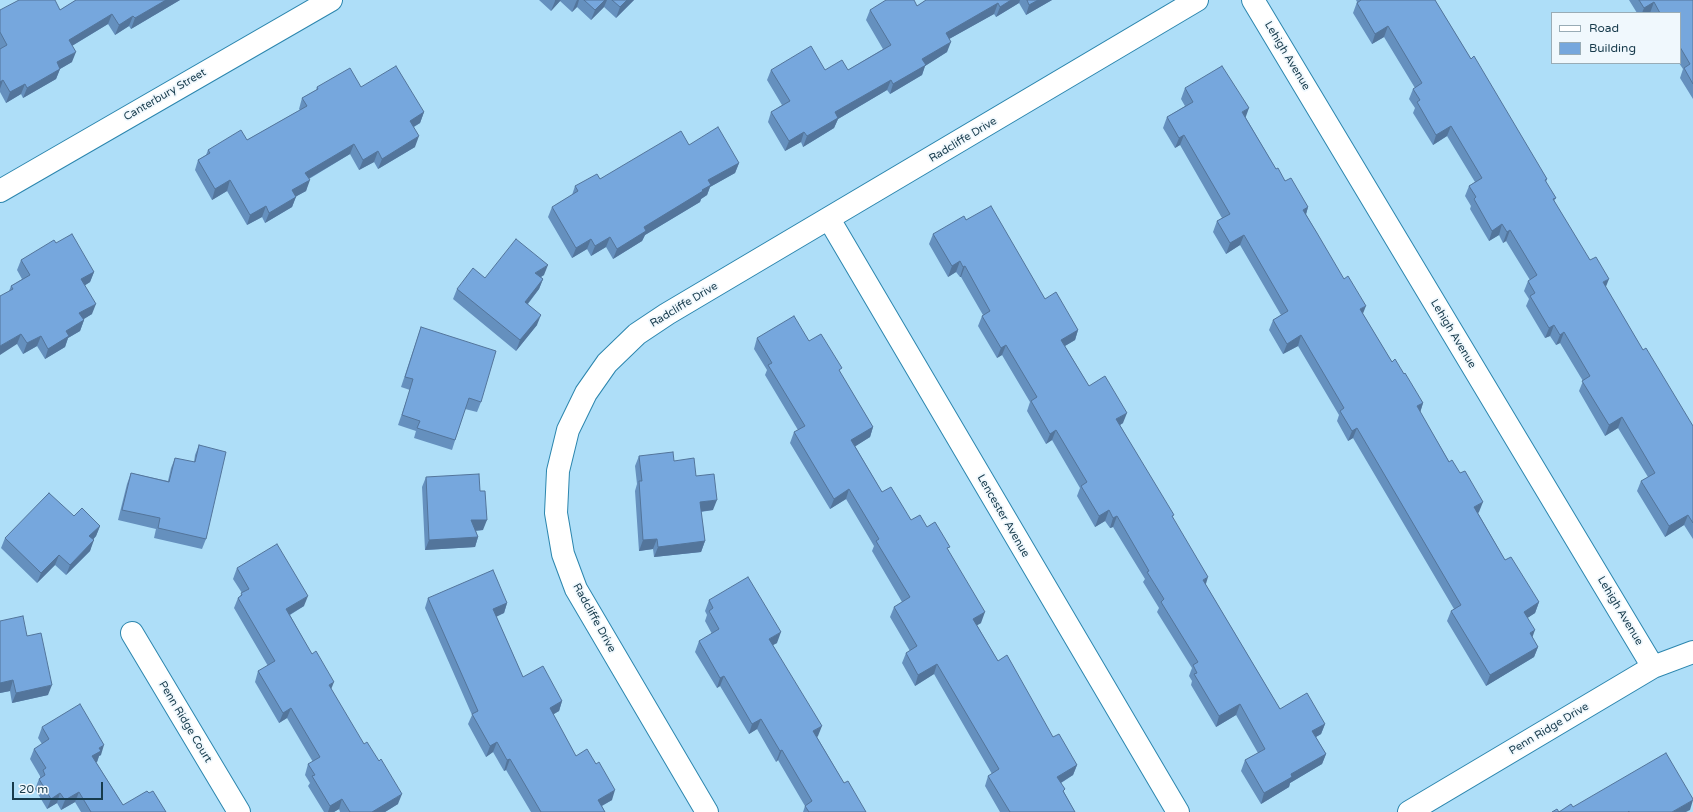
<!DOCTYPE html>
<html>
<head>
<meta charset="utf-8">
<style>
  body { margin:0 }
  #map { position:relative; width:1693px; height:812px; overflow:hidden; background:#aedef8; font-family:"Varela Round",sans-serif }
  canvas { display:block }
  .legend { position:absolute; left:1551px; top:12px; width:130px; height:52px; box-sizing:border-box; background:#f0f8fd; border:1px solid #99acb6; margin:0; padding:5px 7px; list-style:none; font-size:12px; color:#173b4c }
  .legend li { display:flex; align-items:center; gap:8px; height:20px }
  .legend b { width:20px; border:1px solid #99acb6 }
  .scale { position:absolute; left:12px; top:782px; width:91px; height:18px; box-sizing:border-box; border:2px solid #173b4c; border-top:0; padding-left:5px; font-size:12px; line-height:14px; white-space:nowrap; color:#173b4c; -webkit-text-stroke:3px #f0f8fd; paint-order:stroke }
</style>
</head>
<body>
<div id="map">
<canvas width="1693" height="812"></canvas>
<ul class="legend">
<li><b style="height:5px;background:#fff"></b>Road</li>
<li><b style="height:11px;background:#76a7dd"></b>Building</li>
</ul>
<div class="scale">20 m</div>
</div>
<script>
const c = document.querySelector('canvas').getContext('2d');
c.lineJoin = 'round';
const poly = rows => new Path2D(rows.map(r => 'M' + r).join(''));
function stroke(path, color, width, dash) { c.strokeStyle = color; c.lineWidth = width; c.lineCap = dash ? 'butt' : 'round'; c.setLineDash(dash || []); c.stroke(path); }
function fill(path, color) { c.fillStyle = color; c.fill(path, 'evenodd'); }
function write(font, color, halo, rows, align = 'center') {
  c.font = font + ' "Varela Round",sans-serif'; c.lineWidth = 3.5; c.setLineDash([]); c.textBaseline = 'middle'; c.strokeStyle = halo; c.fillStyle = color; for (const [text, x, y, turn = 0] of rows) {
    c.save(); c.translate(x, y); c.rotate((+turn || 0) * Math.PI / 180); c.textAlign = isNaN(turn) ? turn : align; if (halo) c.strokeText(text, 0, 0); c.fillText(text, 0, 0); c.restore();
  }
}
const street = poly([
  [1253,0,1653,667],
  [0,191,331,0],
  [829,219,1178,812],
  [132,633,239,812],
  [707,812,576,589,563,554,556,513,558,471,568,430,586,393,607,363,637,334,667,314,1197,0],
  [1409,812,1653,667,1693,652]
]);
stroke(street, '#2c86ae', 24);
stroke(street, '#fff', 22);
fill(poly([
  [76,0,180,0,131,29,129,26,115,35,108,24,72,46,72,62,60,69,56,79,23,98,21,94,6,103,0,92,0,10,60,10],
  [539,0,634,0,616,18,604,7,591,20,577,7,572,12,560,1,551,11],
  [926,0,1052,0,1026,15,1019,3,996,17,994,14,949,39,947,52,925,66,922,75,890,94,887,90,838,119,834,128,803,147,801,142,785,151,768,122,771,112,782,105,767,80,771,70,848,70,883,49,866,20,870,10,917,6],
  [1356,0,1435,0,1471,59,1547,179,1546,182,1556,198,1554,201,1643,350,1693,426,1693,539,1684,525,1665,537,1637,491,1641,481,1648,477,1618,428,1605,436,1579,391,1583,381,1560,343,1556,345,1550,336,1545,338,1526,306,1529,299,1524,291,1528,281,1530,280,1506,241,1503,243,1499,235,1489,241,1470,209,1471,206,1465,196,1469,186,1475,182,1447,136,1433,145,1413,113,1415,108,1409,99,1413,89,1415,88,1384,37,1372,44,1353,13,1357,2],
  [1629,0,1693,0,1693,99,1680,78,1683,69,1679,63,1680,63,1680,13,1637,13],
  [317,87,361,87,424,112,420,123,414,127,415,147,378,169,374,162,359,170,350,154,309,179,306,191,296,196,292,207,265,223,262,217,247,225,227,191,212,200,195,170,198,160,206,155,208,150,247,140,300,110,299,109,302,98,316,90],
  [1185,88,1246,118,1276,169,1285,181,1308,207,1306,214,1363,314,1392,362,1404,374,1423,403,1420,412,1479,512,1478,513,1505,560,1539,602,1535,613,1527,618,1532,637,1538,647,1534,657,1486,686,1447,621,1451,611,1454,609,1353,438,1348,441,1337,421,1339,415,1298,346,1283,354,1269,330,1273,320,1281,315,1240,245,1226,254,1213,232,1217,221,1222,218,1180,145,1175,148,1163,128,1167,117,1185,106,1181,99],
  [689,145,739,163,735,173,710,187,707,195,701,199,700,202,645,235,642,241,613,259,606,247,591,256,587,249,572,258,548,217,552,207,572,195,575,186,600,179],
  [966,220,1045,299,1078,330,1075,340,1065,346,1089,386,1123,423,1120,425,1173,518,1206,585,1280,709,1325,724,1321,734,1316,737,1326,754,1322,764,1290,783,1289,787,1261,804,1241,771,1245,760,1258,753,1236,715,1216,727,1191,685,1192,681,1189,676,1192,668,1157,612,1159,608,1143,582,1145,579,1113,527,1110,528,1105,521,1095,527,1077,496,1080,488,1052,440,1046,444,1027,411,1030,402,1002,355,997,358,978,326,982,316,983,315,961,277,960,277,956,272,948,277,929,244,933,234],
  [56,243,94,272,90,282,85,285,92,314,83,319,84,320,80,331,68,338,65,347,45,359,37,346,23,354,17,344,9,291,11,286,22,279,17,270,21,260],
  [544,275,541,277,543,279,539,289,528,304,537,325,516,351,453,299,457,289,485,278],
  [421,327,481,402,477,412,465,409,452,450,414,438,416,431,398,425,410,390,401,387],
  [757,338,809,341,840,372,873,427,870,437,855,446,882,492,911,520,927,527,948,550,981,623,977,625,998,661,1053,737,1077,765,1073,775,1061,783,1064,792,1075,812,1000,812,985,786,988,776,992,774,934,674,915,686,902,663,906,653,910,651,890,617,894,607,902,602,872,551,874,546,846,499,830,509,790,443,794,432,798,430,765,375,767,370,754,349],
  [199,445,206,539,202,549,154,538,156,529,118,520,127,484,131,473,168,481,171,468,175,458,194,462,195,455],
  [639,456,674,461,696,476,713,510,701,512,705,541,701,552,654,557,653,549,639,551,635,491,637,484,635,466],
  [426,477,483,530,476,531,478,537,475,547,425,550,422,487],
  [100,526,96,536,93,540,90,551,66,575,55,565,37,583,1,548,5,538],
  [237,568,304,606,290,615,331,689,398,804,385,812,340,812,339,809,334,812,324,812,308,786,310,783,305,775,308,764,313,762,287,718,279,723,255,682,258,671,268,666,234,608,238,598,240,596,242,593,233,579],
  [428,598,507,603,504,613,496,616,523,677,562,701,559,711,553,714,576,756,612,800,602,806,605,812,531,812,506,770,504,771,493,752,486,757,468,724,472,715,425,608],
  [709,600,777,643,773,645,818,736,817,737,844,783,866,812,803,812,805,806,778,760,776,762,757,729,749,734,720,686,717,688,695,652,699,641,712,634,705,621,707,615,705,611],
  [0,621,27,636,48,695,12,703,10,691,0,693],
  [42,727,101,755,99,756,97,762,96,762,123,805,149,793,166,812,81,812,75,802,61,810,57,803,47,809,35,789,39,779,40,778,40,776,30,759,34,749,42,744,38,738]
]), '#6590be');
fill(poly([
  [166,0,180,0,131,29,135,18],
  [555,0,561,0,551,11,555,1],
  [577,0,579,0,577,7,572,12,576,2],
  [605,0,607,0,604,7,591,20,595,10],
  [627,0,634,0,616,18,620,7],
  [1011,0,1020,0,1019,3,996,17,1000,7],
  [1038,0,1052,0,1026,15,1029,5],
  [1654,2,1650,13,1642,13,1644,8],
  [998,3,994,14,942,43,946,33],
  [112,14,108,24,65,50,69,40],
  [133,16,129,26,115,35,119,25],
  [1388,26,1384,37,1372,44,1375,34],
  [951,42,947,52,925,66,922,75,890,94,893,84,922,59],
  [76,52,72,62,53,73,57,62],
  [60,69,56,79,23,98,27,88],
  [3,80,0,89,0,82],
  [891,80,887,90,838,119,834,128,803,147,807,136,835,112],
  [25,84,21,94,6,103,10,92],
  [1249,108,1245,119,1242,112],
  [424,112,420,123,406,131,410,121],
  [1451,126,1447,136,1433,145,1436,135],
  [804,132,801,142,785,151,789,141],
  [1184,135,1180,145,1175,148,1179,138],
  [419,136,415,147,378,169,382,159],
  [354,144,350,154,301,183,305,173],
  [378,151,374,162,359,170,363,160],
  [739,163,735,173,710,187,707,195,701,199,700,202,645,235,642,241,613,259,617,249,644,227,702,190,708,180],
  [230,180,227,191,212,200,215,189],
  [310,180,306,191,288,201,292,190],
  [296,197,292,207,265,223,269,213],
  [266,206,262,217,247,225,250,215],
  [1308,207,1305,218,1303,210],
  [1502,224,1499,235,1489,241,1492,231],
  [1510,230,1506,241,1503,243,1507,232],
  [1244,235,1240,245,1226,254,1230,243],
  [610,237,606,247,591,256,595,246],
  [591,239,587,249,572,258,576,248],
  [960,261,956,272,948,277,952,266],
  [548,265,544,275,531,283,535,273],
  [965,266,961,277,960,277,963,267],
  [94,272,90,282,78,290,81,279],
  [543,279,539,289,521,312,525,302],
  [1609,279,1605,289,1603,282],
  [96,304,92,314,76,324,79,313],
  [1366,306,1362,316,1360,309],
  [541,315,537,325,516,351,520,340],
  [84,320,80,331,68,338,65,347,45,359,48,349,66,331],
  [1554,325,1550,336,1545,338,1549,328],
  [1078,330,1075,340,1058,350,1061,340],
  [1564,332,1560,343,1556,345,1560,335],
  [21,334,17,344,0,355,0,346],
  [1301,335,1298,346,1283,354,1287,344],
  [41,336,37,346,23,354,27,343],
  [1006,345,1002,355,997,358,1001,348],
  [1423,403,1420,413,1417,406],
  [1127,413,1123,423,1112,430,1116,419],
  [1622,417,1618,428,1605,436,1609,425],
  [873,427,870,437,848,451,851,440],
  [1357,428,1353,438,1348,441,1352,431],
  [1056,430,1052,440,1046,444,1050,434],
  [849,489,846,499,830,509,834,499],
  [717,500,713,510,696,512,700,502],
  [1483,502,1479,512,1471,518,1474,507],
  [1109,510,1105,521,1095,527,1099,516],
  [1688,515,1684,525,1665,537,1669,526],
  [1117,516,1113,527,1110,528,1113,518],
  [471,520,487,520,483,530,467,531],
  [100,526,96,536,86,547,89,536],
  [478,537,475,547,425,550,429,540],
  [657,539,653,549,639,551,643,540],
  [94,540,90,551,66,575,70,565],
  [705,541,701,552,654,557,658,547],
  [59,555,55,565,37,583,41,573],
  [1208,577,1205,587,1203,580],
  [308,596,304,606,282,619,286,609],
  [1539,602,1535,613,1520,623,1524,612],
  [507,603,504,613,490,620,493,609],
  [985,612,981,623,969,630,973,619],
  [1535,630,1531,641,1530,633],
  [781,632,777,643,765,649,769,639],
  [1538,647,1534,657,1486,686,1490,675],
  [937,664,934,674,915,686,918,675],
  [724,676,720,686,717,688,720,678],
  [13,680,10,691,0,693,0,683],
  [334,682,330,692,329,685],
  [52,685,48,695,12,703,16,693],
  [562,701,559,711,546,719,550,708],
  [1240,704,1236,715,1216,727,1219,716],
  [291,708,287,718,279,723,283,713],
  [761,719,757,729,749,734,752,724],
  [1325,724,1321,734,1309,741,1312,731],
  [822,726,818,736,810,742,813,731],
  [497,742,493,752,486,757,490,746],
  [104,745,101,755,99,756,97,762,88,767,92,756,99,748],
  [782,750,778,760,776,762,780,751],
  [1326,754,1322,764,1290,783,1289,787,1261,804,1264,793,1291,774],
  [510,759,506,770,504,771,507,760],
  [1077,765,1073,775,1054,787,1057,777],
  [615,790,612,800,594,810,598,800],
  [79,792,75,802,61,810,65,800],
  [60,793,57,803,47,809,51,799],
  [402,794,398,804,385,812,372,812],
  [342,799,339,809,334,812,328,812,330,806],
  [1693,800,1690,810,1686,812,1672,812]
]), '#53759b');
const building = poly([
  [19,0,55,0,60,10,76,0,166,0,135,18,133,16,119,25,112,14,69,40,76,52,57,62,60,69,27,88,25,84,10,92,3,80,0,82,0,49,7,45,0,32,0,10,19,0],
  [584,0,605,0,595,10,584,0],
  [612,0,627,0,620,7,612,0],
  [886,0,914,0,917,6,926,0,1011,0,1000,7,998,3,946,33,951,42,922,59,926,65,893,84,891,80,835,112,838,118,807,136,804,132,789,141,771,112,790,101,771,70,811,46,825,70,842,60,848,70,891,45,870,10,886,0],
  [1027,0,1038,0,1029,5,1027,0],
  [1361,0,1435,0,1471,59,1474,56,1547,179,1545,180,1556,198,1553,199,1590,260,1596,257,1609,279,1603,282,1643,350,1646,348,1693,426,1693,523,1688,515,1669,526,1641,481,1655,473,1622,417,1609,425,1582,381,1590,376,1564,332,1560,335,1554,325,1549,328,1530,296,1535,293,1528,281,1537,275,1510,230,1507,232,1502,224,1492,231,1474,199,1476,197,1469,186,1482,178,1451,126,1436,135,1417,102,1420,100,1413,89,1422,83,1388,26,1375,34,1357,3,1361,0],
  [1639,0,1693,0,1693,84,1684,68,1690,64,1680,47,1680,13,1660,13,1654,2,1644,8,1639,0],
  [396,66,424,112,410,121,419,136,382,159,378,151,363,160,354,144,305,173,310,180,292,190,296,197,269,213,266,206,250,215,230,180,215,189,198,160,210,153,208,150,241,130,247,140,307,106,302,98,318,89,317,87,350,68,361,87,396,66],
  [1222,66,1249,108,1242,112,1276,169,1278,168,1285,181,1291,178,1308,207,1303,210,1317,233,1344,279,1348,276,1366,306,1360,309,1392,362,1395,359,1404,374,1405,373,1423,403,1417,406,1449,462,1452,460,1460,473,1465,471,1483,502,1474,507,1505,560,1511,557,1539,602,1524,612,1535,630,1530,633,1538,647,1490,675,1451,611,1461,605,1357,428,1352,431,1340,411,1344,408,1301,335,1287,344,1273,320,1288,311,1244,235,1230,243,1217,221,1230,214,1184,135,1179,138,1167,117,1193,102,1185,88,1222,66],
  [718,127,739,163,708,180,711,185,702,190,703,191,644,227,646,231,617,249,610,237,595,246,591,239,576,248,552,207,578,191,575,186,597,174,600,179,681,131,689,145,718,127],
  [991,206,1045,299,1056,292,1078,330,1061,340,1089,386,1105,376,1127,413,1116,419,1174,515,1172,516,1208,577,1203,580,1280,709,1307,693,1325,724,1312,731,1326,754,1291,774,1292,777,1264,793,1245,760,1265,749,1240,704,1219,716,1194,674,1197,673,1193,665,1198,662,1161,602,1164,599,1147,572,1149,571,1117,516,1113,518,1109,510,1099,516,1081,486,1087,482,1056,430,1050,434,1031,401,1037,397,1006,345,1001,348,982,316,990,311,965,266,963,267,960,261,952,266,933,234,964,216,966,220,991,206],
  [72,234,94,272,81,279,96,304,79,313,84,320,66,331,69,336,48,349,41,336,27,343,21,334,0,346,0,296,13,289,11,286,30,275,21,260,54,240,56,243,72,234],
  [516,239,548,265,535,273,543,279,525,302,541,315,520,340,457,289,473,268,485,278,516,239],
  [794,316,809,341,821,334,842,368,839,370,873,427,851,440,882,492,891,487,911,520,920,515,927,527,935,522,950,547,947,548,985,612,973,619,998,661,1007,655,1053,737,1059,734,1077,765,1057,777,1065,789,1063,791,1075,812,1010,812,988,776,999,769,937,664,918,675,906,653,917,646,894,607,910,597,876,541,879,539,849,489,834,499,794,432,805,426,768,365,772,363,757,338,794,316],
  [421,327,496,351,481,402,469,398,455,440,417,428,420,421,402,415,413,379,405,377,421,327],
  [199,445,226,452,206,539,158,528,160,518,122,510,131,473,169,482,175,458,195,462,199,445],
  [673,452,674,461,694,458,696,476,714,474,717,500,700,502,705,541,658,547,657,539,643,540,639,481,642,481,639,456,673,452],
  [479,474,480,491,485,491,487,520,471,520,478,537,429,540,426,477,479,474],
  [49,493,74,516,82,508,100,526,89,536,94,540,70,565,59,555,41,573,5,538,49,493],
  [277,544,308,596,286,609,312,654,316,651,334,682,329,685,364,744,367,742,379,761,381,759,402,794,372,812,350,812,342,799,330,806,312,776,315,775,308,764,320,757,291,708,283,713,258,671,275,661,238,598,242,595,241,593,249,589,237,568,277,544],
  [493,570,507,603,493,609,523,677,543,666,562,701,550,708,576,756,587,749,596,764,599,762,615,790,598,800,605,812,541,812,510,759,507,760,497,742,490,746,472,714,478,711,428,598,493,570],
  [748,577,781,632,769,639,822,726,813,731,844,783,848,781,866,812,809,812,805,806,812,801,782,750,780,751,761,719,752,724,724,676,720,678,699,641,719,629,709,611,713,608,709,600,748,577],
  [23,616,27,636,41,633,52,685,16,693,13,680,0,683,0,621,23,616],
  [80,704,104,745,99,748,101,751,92,756,123,805,147,791,149,793,153,791,166,812,91,812,79,792,65,800,60,793,51,799,39,779,45,775,43,770,46,768,34,749,49,739,42,727,80,704],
  [1666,753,1693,799,1693,800,1672,812,1629,812,1629,811,1628,812,1552,812,1557,809,1559,812,1571,804,1573,807,1666,753]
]);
fill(building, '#76a7dd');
stroke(building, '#53759b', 1);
write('11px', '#173b4c', '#f0f8fd', [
  ["Lehigh Avenue",1287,56,59],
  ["Canterbury Street",165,95,-30],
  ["Radcliffe Drive",963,140,-31],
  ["Radcliffe Drive",684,305,-31],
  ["Lehigh Avenue",1453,334,59],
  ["Lencester Avenue",1003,516,60],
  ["Lehigh Avenue",1620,611,59],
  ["Radcliffe Drive",594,618,61],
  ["Penn Ridge Court",185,722,59],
  ["Penn Ridge Drive",1549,729,-31]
]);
</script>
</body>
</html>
